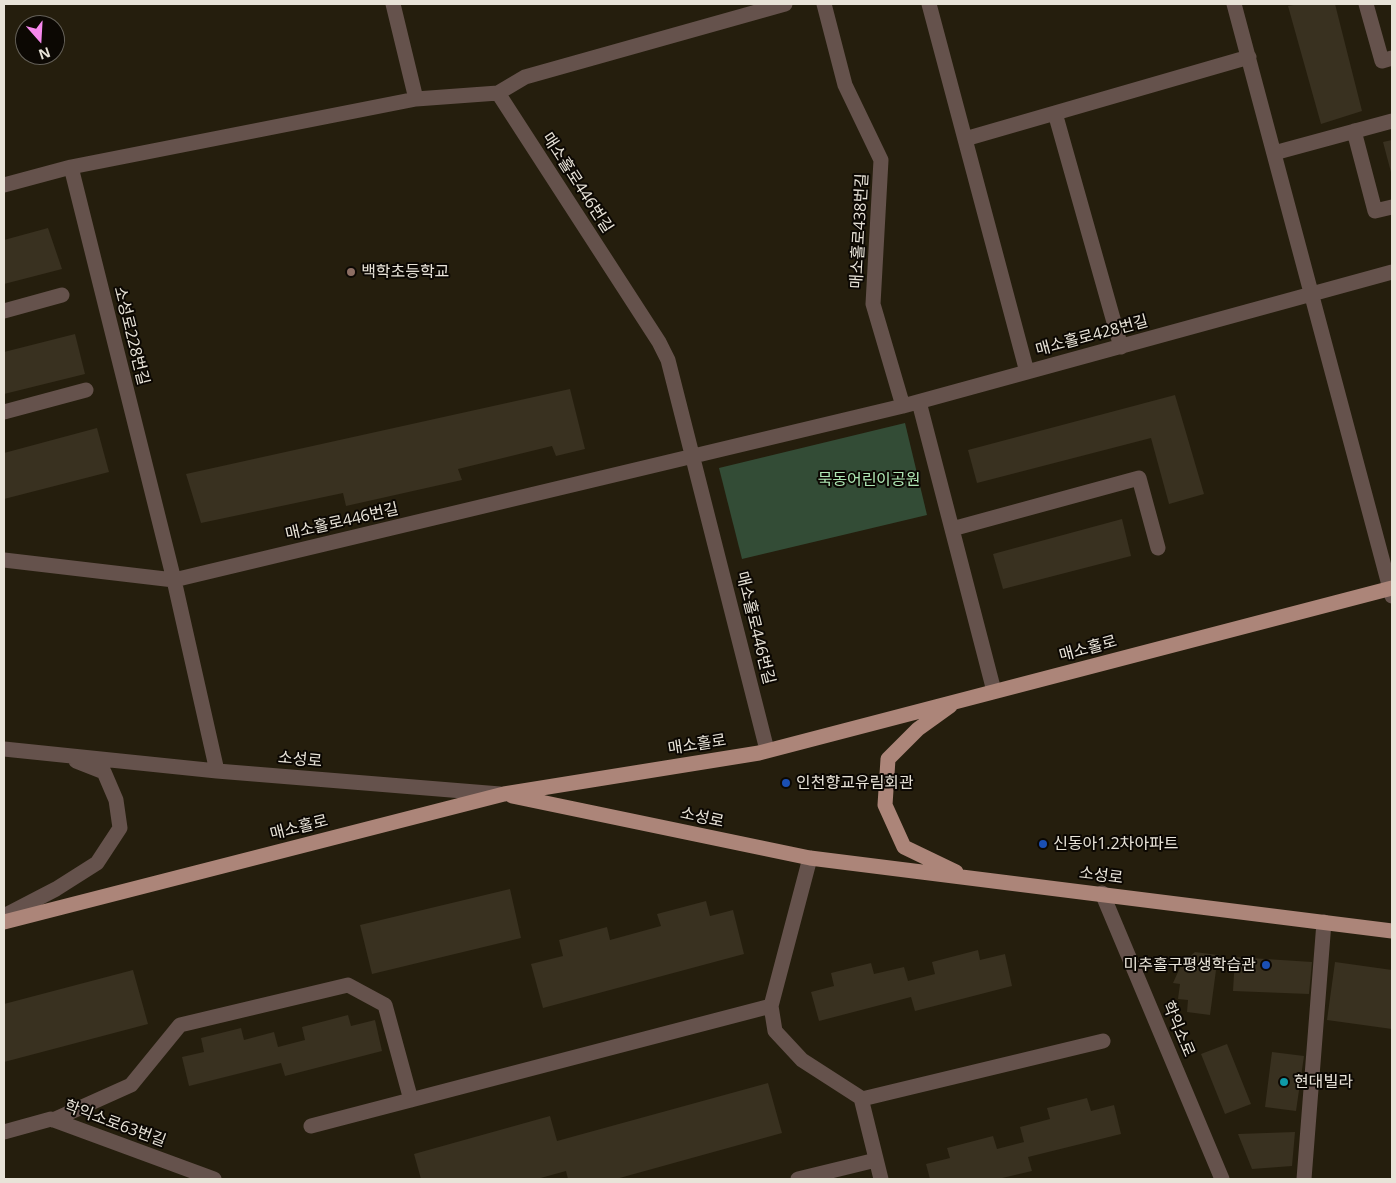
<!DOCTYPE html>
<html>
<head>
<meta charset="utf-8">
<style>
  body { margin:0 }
  #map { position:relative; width:1396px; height:1183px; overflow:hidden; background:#251e0d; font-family:"Open Sans",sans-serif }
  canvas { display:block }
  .frame { position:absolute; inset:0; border:5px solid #e8e3d8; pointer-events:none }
  .north { position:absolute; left:15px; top:15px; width:50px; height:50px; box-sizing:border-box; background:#0c0803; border:1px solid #646058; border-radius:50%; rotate:161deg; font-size:14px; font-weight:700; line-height:20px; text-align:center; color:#e8e3d8 }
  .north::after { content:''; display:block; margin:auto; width:18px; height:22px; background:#f688ed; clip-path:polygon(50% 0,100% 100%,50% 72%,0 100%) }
</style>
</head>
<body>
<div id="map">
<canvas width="1396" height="1183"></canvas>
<div class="frame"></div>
<div class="north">N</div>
</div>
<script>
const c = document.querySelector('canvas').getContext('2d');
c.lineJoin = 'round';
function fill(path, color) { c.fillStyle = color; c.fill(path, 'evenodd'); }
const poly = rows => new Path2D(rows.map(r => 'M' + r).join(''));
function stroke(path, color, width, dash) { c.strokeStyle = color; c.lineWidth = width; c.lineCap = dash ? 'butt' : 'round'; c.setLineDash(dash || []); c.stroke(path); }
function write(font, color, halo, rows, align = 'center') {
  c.font = font + ' "Open Sans","Noto Sans KR",sans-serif'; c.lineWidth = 4; c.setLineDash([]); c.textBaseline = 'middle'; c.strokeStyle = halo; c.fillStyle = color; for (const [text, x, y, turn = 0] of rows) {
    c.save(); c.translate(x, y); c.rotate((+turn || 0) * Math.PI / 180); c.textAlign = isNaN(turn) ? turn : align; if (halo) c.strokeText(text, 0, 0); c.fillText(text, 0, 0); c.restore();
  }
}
fill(poly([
  [905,423,927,515,742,559,719,468]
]), '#334c36');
fill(poly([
  [1299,4,1335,4,1362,111,1321,124,1288,6],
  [1392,140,1392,176,1383,142],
  [48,228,62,269,4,284,4,240],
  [75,334,85,374,4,394,4,352],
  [570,389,585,449,556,456,552,446,458,469,462,480,346,506,343,493,201,523,186,474],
  [1175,395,1204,494,1169,504,1151,438,977,483,968,450],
  [97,428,109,472,4,499,4,453],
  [1122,519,1131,556,1003,589,993,554],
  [510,889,521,938,372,974,360,925],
  [706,901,710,916,733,910,744,954,543,1008,531,964,563,956,559,940,607,927,610,940,661,926,657,914],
  [978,950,980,960,1005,954,1012,986,915,1011,911,997,819,1021,811,992,834,986,831,973,871,963,874,974,904,967,908,981,935,974,932,962],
  [1195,952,1218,955,1210,1015,1187,1012,1188,1000,1178,999,1180,984,1173,983,1182,963],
  [1235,957,1312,962,1309,994,1233,991],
  [1335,962,1392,970,1392,1029,1327,1020],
  [133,970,148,1024,4,1062,4,1004],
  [348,1015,351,1026,375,1020,382,1051,285,1076,281,1063,189,1086,182,1057,204,1052,201,1038,241,1028,244,1040,274,1032,278,1047,305,1040,302,1027],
  [1227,1044,1251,1104,1225,1114,1201,1054],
  [1272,1052,1304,1056,1296,1111,1265,1107],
  [768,1083,782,1133,616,1179,568,1179,566,1171,537,1179,421,1179,414,1154,550,1116,557,1141],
  [1087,1098,1091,1111,1114,1105,1121,1134,1028,1157,1032,1171,998,1179,930,1179,926,1164,950,1158,947,1148,993,1136,997,1149,1024,1142,1020,1127,1050,1119,1047,1108],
  [1295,1132,1292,1166,1252,1169,1238,1134]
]), '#393120');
stroke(poly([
  [393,4,416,99],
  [824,4,845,85,881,160,873,304,903,406],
  [929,4,1027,372],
  [1234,4,1392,596],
  [1366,4,1382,61,1392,58],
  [498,93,525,77,785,4],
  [1055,113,1121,347],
  [1354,131,1375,211,1392,207],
  [965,139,1249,57],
  [1274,153,1392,121],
  [71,167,174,580,217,771],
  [4,185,71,167,416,99,498,93,659,342,668,360,767,750],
  [4,311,62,295],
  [919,402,994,691],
  [4,412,86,390],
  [952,529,1139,478,1158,548],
  [4,560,174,580,903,406,1392,272],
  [4,749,217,771,500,794],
  [1102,893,1222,1179],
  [4,916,56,889,97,863,120,828,116,800,104,772,76,761],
  [771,1006,810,858],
  [862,1099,1103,1041],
  [53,1120,131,1085,180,1025,348,985,385,1005,411,1100],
  [311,1126,771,1006,775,1031,802,1060,861,1098,881,1179],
  [4,1132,51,1119,214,1179],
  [798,1179,876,1160],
  [1304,1179,1324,922]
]), '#65524c', 15);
stroke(poly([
  [950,706,918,729,888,759,885,805,904,847,956,872],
  [512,796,810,858,1392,931],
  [4,922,504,794,759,753,1392,588]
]), '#ac8579', 15);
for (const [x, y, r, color] of [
  [351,272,5,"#8d6e63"],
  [786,783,5,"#1a4fb4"],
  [1043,844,5,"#1a4fb4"],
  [1266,965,5,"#1a4fb4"],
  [1284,1082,5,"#0f9aa8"]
]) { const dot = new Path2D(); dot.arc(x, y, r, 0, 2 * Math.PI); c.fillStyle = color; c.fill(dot); stroke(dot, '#0c0803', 2); }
write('16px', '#e8e3d8', '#0c0803', [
  ["매소홀로446번길",577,183,57],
  ["매소홀로438번길",860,231,-87],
  ["소성로228번길",131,336,76],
  ["매소홀로428번길",1092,336,-15],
  ["매소홀로446번길",342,522,-13],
  ["매소홀로446번길",755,628,76],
  ["매소홀로",1088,649,-15],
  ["매소홀로",697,745,-9],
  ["소성로",300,760,5],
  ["소성로",702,818,12],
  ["매소홀로",299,828,-14],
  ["소성로",1101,876,7],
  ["학익소로",1178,1029,67],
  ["학익소로63번길",115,1124,20]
]);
write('16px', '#e8e3d8', '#0c0803', [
  ["백학초등학교",361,272],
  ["인천향교유림회관",796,783],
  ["신동아1.2차아파트",1053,844],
  ["미추홀구평생학습관",1256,965,"right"],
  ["현대빌라",1294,1082]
], 'left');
write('16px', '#aee7b4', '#0c0803', [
  ["묵동어린이공원",869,480]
]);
</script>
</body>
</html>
